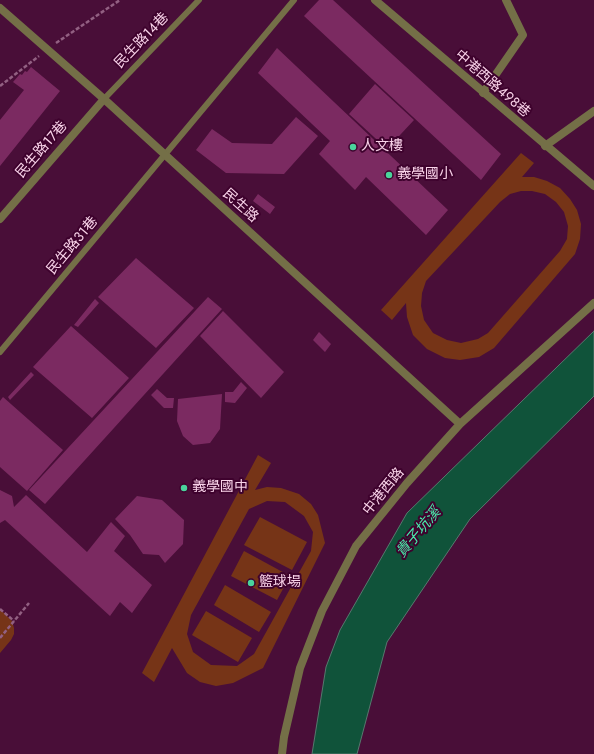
<!DOCTYPE html>
<html>
<head>
<meta charset="utf-8">
<style>
  body { margin:0 }
  canvas { display:block; background:#490e38 }
</style>
</head>
<body>
<canvas width="594" height="754"></canvas>
<script>
const c = document.querySelector('canvas').getContext('2d');
c.lineJoin = 'round';
function fill(path, color) { c.fillStyle = color; c.fill(path, 'evenodd'); }
const poly = rows => new Path2D(rows.map(r => 'M' + r).join(''));
function stroke(path, color, width, dash) { c.strokeStyle = color; c.lineWidth = width; c.lineCap = dash ? 'butt' : 'round'; c.setLineDash(dash || []); c.stroke(path); }
function write(font, color, halo, rows, align = 'center') {
  c.font = font + ' Jost,"Noto Sans TC",sans-serif'; c.lineWidth = 4; c.setLineDash([]); c.textBaseline = 'middle'; c.strokeStyle = halo; c.fillStyle = color; for (const [text, x, y, turn = 0] of rows) {
    c.save(); c.translate(x, y); c.rotate((+turn || 0) * Math.PI / 180); c.textAlign = isNaN(turn) ? turn : align; if (halo) c.strokeText(text, 0, 0); c.fillText(text, 0, 0); c.restore();
  }
}
fill(poly([
  [521,153,534,163,522,177,534,177,547,181,560,188,570,199,577,210,581,224,580,239,575,254,494,348,479,357,460,360,445,358,427,349,413,335,407,317,406,303,392,320,381,310],
  [521,191,532,191,545,194,556,202,564,212,568,226,567,239,560,251,488,333,478,339,461,343,447,340,433,333,424,320,421,306,422,293,426,281,500,202,510,194],
  [258,455,271,463,255,490,267,487,281,488,299,494,311,504,318,515,325,543,263,668,233,683,216,686,200,682,187,673,172,648,154,682,142,673],
  [267,501,285,502,304,516,313,532,311,551,254,654,237,666,211,665,193,652,187,634,191,615,249,509],
  [260,517,307,542,292,570,244,545],
  [244,551,290,576,277,600,231,576],
  [225,585,271,612,259,632,214,605],
  [0,609,12,621,14,628,14,634,11,640,0,653],
  [206,611,252,638,238,662,192,635]
]), '#763417');
const water = poly([
  [594,331,594,396,470,519,387,642,357,754,312,754,326,667,340,630,407,513,594,331]
]);
fill(water, '#10533a');
stroke(water, '#56796e', 1);
fill(poly([
  [319,0,333,0,501,154,481,180,304,16],
  [277,48,448,210,426,235,366,177,355,190,319,154,330,141,258,73],
  [31,67,60,91,0,166,0,120,24,90,13,82,20,74,22,75,25,71,27,72],
  [375,84,414,120,387,149,349,114],
  [296,117,318,136,284,174,226,173,196,150,212,129,232,143,272,144],
  [258,194,275,207,270,214,253,201],
  [136,258,194,308,156,348,98,297],
  [208,297,222,309,45,504,29,490],
  [95,299,99,303,78,327,74,325],
  [223,311,284,372,261,398,200,336],
  [71,326,129,378,92,418,33,367],
  [319,332,331,344,325,352,313,340],
  [31,372,34,375,10,400,8,397],
  [241,382,247,388,235,403,225,402,225,392,233,392],
  [157,389,167,398,174,398,173,408,164,408,151,395],
  [222,394,220,429,210,443,193,445,183,436,177,421,178,399],
  [3,397,63,450,27,491,0,467,0,401],
  [0,490,12,496,14,507,26,495,87,552,111,522,125,536,114,551,152,585,132,613,120,602,110,616,5,520,0,523],
  [137,496,162,500,184,520,183,544,165,563,159,555,143,554,130,535,115,519]
]), '#7b2a61');
stroke(poly([
  [56,43,120,0],
  [0,86,39,56],
  [0,609,14,621],
  [0,638,29,603]
]), '#926082', 2.5, [4, 2]);
stroke(poly([
  [104,99,199,0],
  [0,352,294,0]
]), '#746f47', 6);
stroke(poly([
  [375,0,594,186],
  [0,8,104,99,460,424],
  [483,93,523,35,506,0],
  [545,146,594,111],
  [0,219,104,99],
  [282,754,284,737,300,668,322,611,356,546,407,483,460,424,594,303]
]), '#746f47', 8);
for (const [x, y, r, color] of [
  [353,147,4,"#4ad49c"],
  [389,175,4,"#4ad49c"],
  [184,488,4,"#4ad49c"],
  [251,583,4,"#4ad49c"]
]) { const dot = new Path2D(); dot.arc(x, y, r, 0, 2 * Math.PI); c.fillStyle = color; c.fill(dot); stroke(dot, '#3e022d', 1.5); }
write('14px', '#f9d3e9', '#3e022d', [
  ["民生路14巷",142,41,-46],
  ["中港西路498巷",492,84,41],
  ["民生路17巷",42,150,-49],
  ["民生路",240,206,42],
  ["民生路31巷",73,246,-50],
  ["中港西路",384,492,-51]
]);
write('14px', '#f9d3e9', '#3e022d', [
  ["人文樓",361,147],
  ["義學國小",397,175],
  ["義學國中",192,488],
  ["籃球場",259,583]
], 'left');
write('italic 15px', '#49e9aa', '#3e022d', [
  ["貴子坑溪",419,533,-50]
]);
</script>
</body>
</html>
